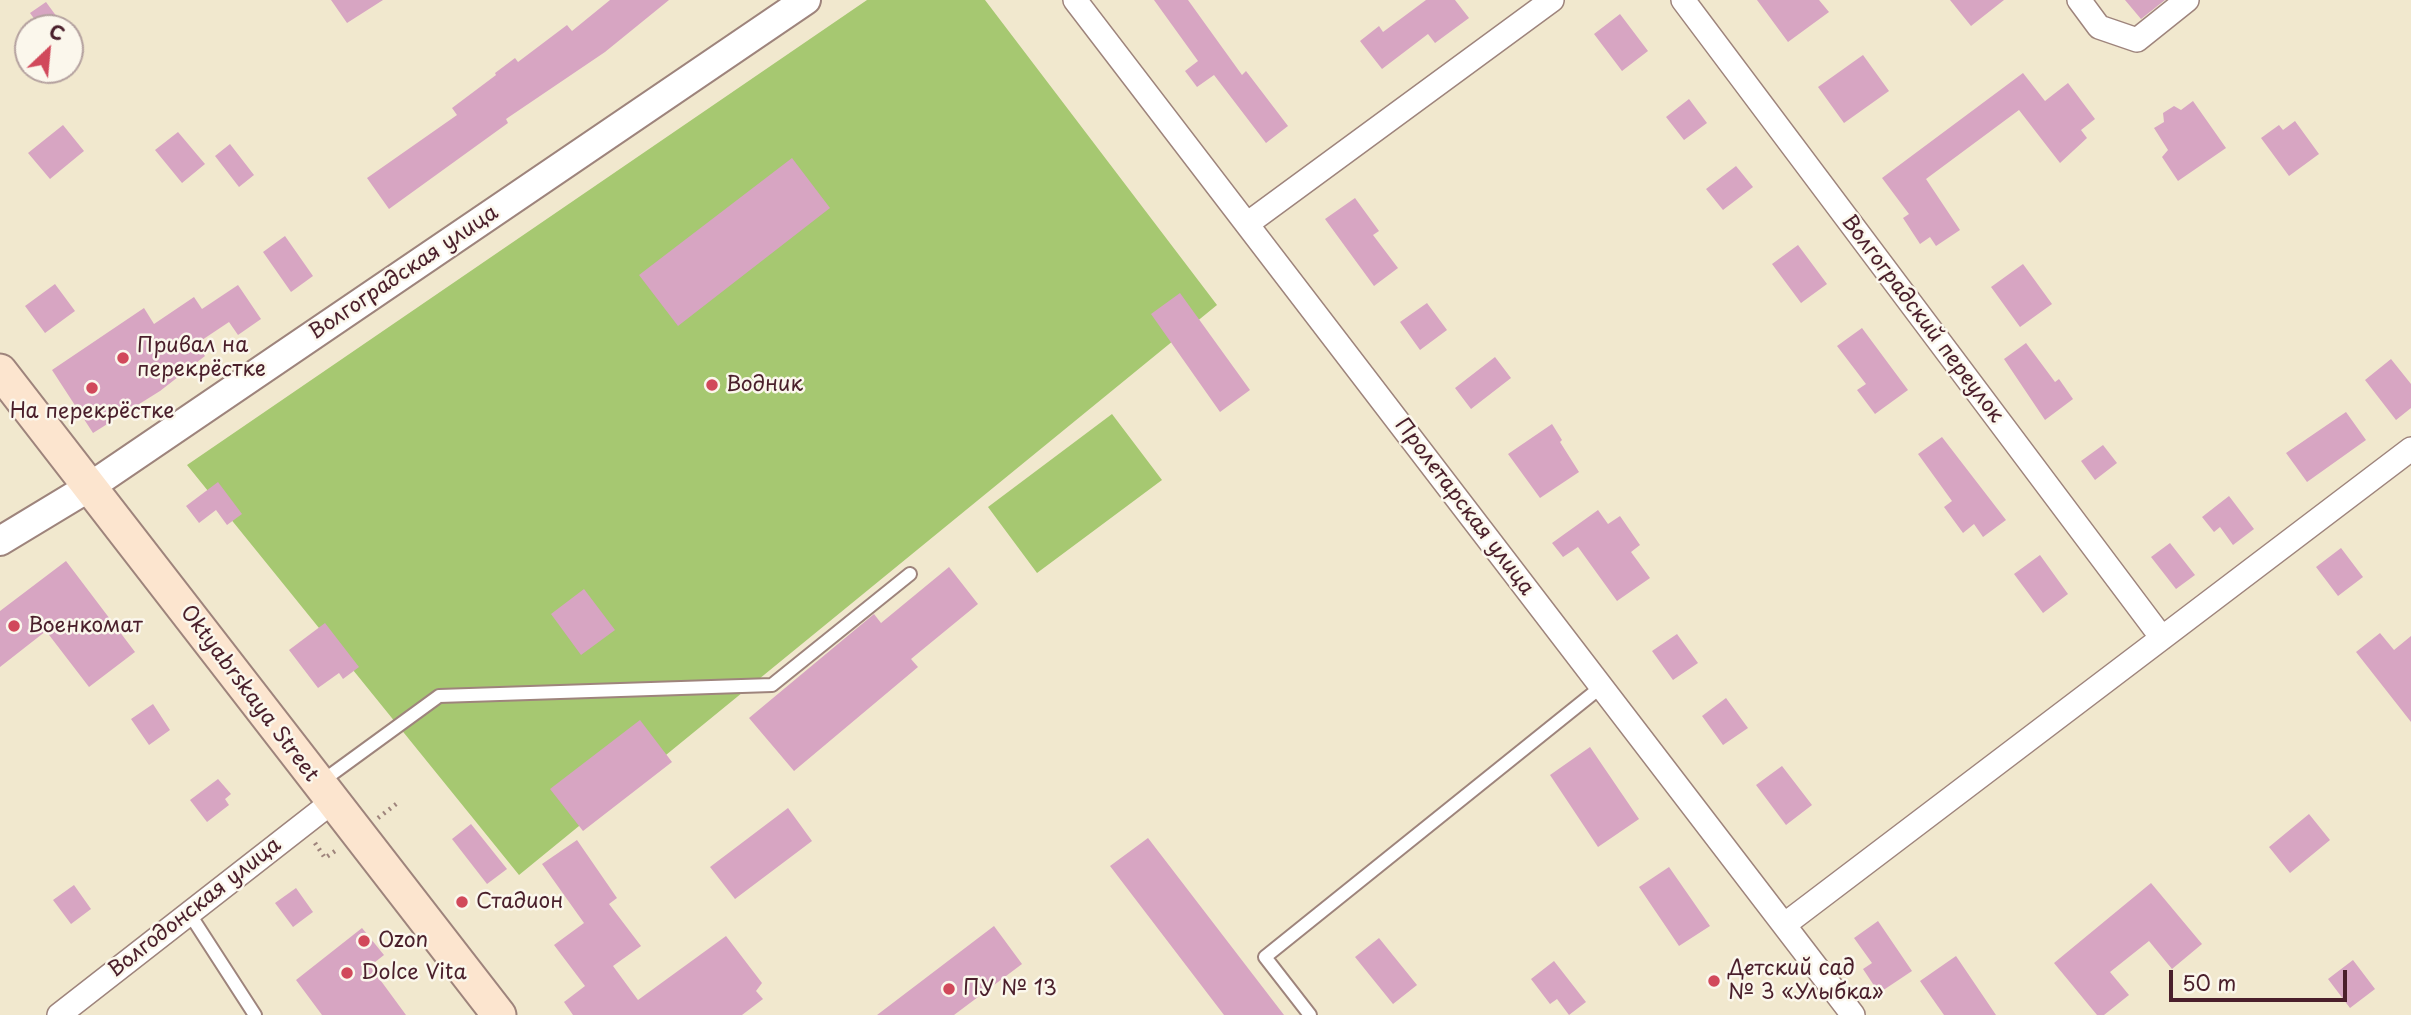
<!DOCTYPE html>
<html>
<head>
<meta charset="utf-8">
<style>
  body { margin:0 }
  #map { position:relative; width:2411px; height:1015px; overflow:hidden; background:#f1e8ce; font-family:"Playpen Sans",sans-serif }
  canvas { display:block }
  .north { position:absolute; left:14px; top:14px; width:70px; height:70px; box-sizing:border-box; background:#fbf7ec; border:2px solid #b4a19f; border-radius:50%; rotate:26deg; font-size:19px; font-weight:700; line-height:28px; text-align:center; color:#4a1f2b }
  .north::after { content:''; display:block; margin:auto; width:24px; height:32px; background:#d1495b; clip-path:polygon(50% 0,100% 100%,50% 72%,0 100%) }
  .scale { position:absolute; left:2169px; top:970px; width:178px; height:32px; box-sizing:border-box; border:4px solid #4a1f2b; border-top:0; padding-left:9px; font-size:21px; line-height:24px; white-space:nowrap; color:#4a1f2b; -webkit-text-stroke:5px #fbf7ec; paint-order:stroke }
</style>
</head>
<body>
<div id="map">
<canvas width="2411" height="1015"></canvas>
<div class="north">С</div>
<div class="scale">50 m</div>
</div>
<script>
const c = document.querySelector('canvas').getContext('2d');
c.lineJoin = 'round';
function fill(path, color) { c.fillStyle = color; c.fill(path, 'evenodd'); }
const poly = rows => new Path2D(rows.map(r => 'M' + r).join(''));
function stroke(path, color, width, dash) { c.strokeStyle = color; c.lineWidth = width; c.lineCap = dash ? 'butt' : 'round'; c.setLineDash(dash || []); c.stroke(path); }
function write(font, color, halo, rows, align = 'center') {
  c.font = font + ' "Playpen Sans",sans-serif'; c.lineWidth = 5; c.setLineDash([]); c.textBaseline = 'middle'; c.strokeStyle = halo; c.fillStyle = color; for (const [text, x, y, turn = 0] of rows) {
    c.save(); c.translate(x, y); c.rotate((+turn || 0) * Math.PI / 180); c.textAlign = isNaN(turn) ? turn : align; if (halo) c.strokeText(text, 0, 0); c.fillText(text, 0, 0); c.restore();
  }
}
fill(poly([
  [867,0,985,0,1217,305,519,875,187,465],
  [1112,414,1162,480,1037,573,988,507]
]), '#a6c871');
fill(poly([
  [331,0,383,0,347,23],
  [610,0,669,0,605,52,506,119,508,123,389,209,367,178,457,115,452,108,496,75,495,73,515,58,518,62,567,25,572,31],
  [1154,0,1188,0,1242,75,1246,71,1288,126,1266,143,1214,75,1197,87,1185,71,1198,61],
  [1426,0,1455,0,1469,18,1435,43,1428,34,1382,69,1360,41,1379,26,1383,32],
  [1757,0,1819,0,1829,12,1788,42],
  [1950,0,2004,0,1971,26],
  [2125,0,2165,0,2141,19],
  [46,2,65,28,41,28,30,13],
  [1620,14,1648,51,1622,71,1594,34],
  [1863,55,1889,91,1844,123,1818,87],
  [2023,73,2045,101,2068,83,2095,119,2081,130,2087,138,2060,163,2019,110,1926,179,1960,230,1936,246,1930,237,1920,244,1903,218,1909,214,1882,178],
  [1689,99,1707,123,1684,140,1666,117],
  [2193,101,2226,148,2178,181,2162,157,2168,150,2154,128,2164,122,2163,113,2174,106,2181,110],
  [2295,121,2319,154,2289,176,2261,138,2279,125,2283,130],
  [63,125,84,151,50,179,28,153],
  [178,132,205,164,182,183,155,150],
  [230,144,254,175,239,187,215,156],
  [792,158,830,208,678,326,639,275],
  [1736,166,1753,187,1723,210,1706,189],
  [1355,198,1379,231,1373,235,1398,268,1374,286,1325,219],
  [285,236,313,276,291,292,263,252],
  [1798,245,1827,284,1801,303,1772,264],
  [2023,264,2052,304,2020,327,1991,287],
  [55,284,75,311,45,333,25,306],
  [238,285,261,319,238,335,229,322,196,344,205,356,160,391,93,433,52,370,144,308,154,324,194,297,202,309],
  [1180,293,1250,390,1220,412,1151,314],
  [1427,303,1447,330,1420,350,1400,322],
  [1862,328,1908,390,1875,414,1857,390,1866,384,1837,346],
  [2026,343,2055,382,2059,379,2073,399,2045,420,2004,359],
  [1495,357,1511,378,1471,409,1455,388],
  [2391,359,2411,384,2411,408,2396,420,2365,380],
  [2346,412,2366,440,2307,482,2286,453],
  [1552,424,1562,440,1560,442,1579,472,1540,498,1508,454],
  [1942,437,2006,520,1983,537,1974,524,1963,533,1944,507,1952,501,1918,454],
  [2103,445,2117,463,2095,480,2081,461],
  [218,482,242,514,227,525,216,510,199,523,186,506],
  [2229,496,2254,529,2233,545,2220,527,2214,532,2202,517],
  [1598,510,1608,524,1620,516,1640,545,1631,552,1650,578,1617,601,1578,547,1563,557,1552,543],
  [2170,543,2195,575,2176,589,2151,557],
  [2341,548,2363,577,2338,596,2316,567],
  [2040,555,2068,594,2043,613,2014,574],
  [66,561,135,652,89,687,46,631,0,667,0,611],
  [949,567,978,604,911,659,918,667,794,771,749,718,874,614,881,623],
  [584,589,615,630,581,655,551,614],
  [325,623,359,667,343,679,339,673,318,688,289,650],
  [2380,633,2394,650,2411,636,2411,722,2356,652],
  [1677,634,1698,663,1673,680,1652,651],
  [1726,698,1748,728,1723,745,1702,716],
  [153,704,170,730,149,745,131,719],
  [640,720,672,762,583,831,550,789],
  [1590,747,1639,819,1598,847,1550,775],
  [1782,766,1812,805,1786,825,1756,785],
  [218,779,231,794,225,799,229,805,207,822,190,800],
  [788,808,812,841,735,899,710,867],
  [2309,814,2330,840,2290,873,2269,847],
  [471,824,507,869,487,884,452,839],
  [1148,838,1284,1015,1224,1015,1110,866],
  [577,840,617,898,609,904,641,946,613,966,638,1000,726,936,762,983,756,991,763,999,742,1015,573,1015,564,1002,585,986,554,945,584,923,542,864],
  [1669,867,1710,926,1679,946,1639,887],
  [2151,883,2202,944,2172,969,2149,941,2110,972,2129,995,2104,1015,2097,1015,2054,963],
  [74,885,91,909,71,924,53,900],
  [296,888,313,912,293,927,275,903],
  [1878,921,1912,971,1879,993,1863,969,1872,963,1854,938],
  [994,926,1022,964,954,1015,877,1015],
  [362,928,384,955,370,966,406,1015,322,1015,296,980],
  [1379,938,1417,985,1393,1004,1355,957],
  [1956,956,1996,1015,1944,1015,1920,981],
  [2353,960,2375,989,2350,1008,2328,979],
  [1554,961,1586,1002,1569,1015,1557,999,1550,1004,1531,979]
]), '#d7a5c2');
const service = poly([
  [321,782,439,696,772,685,910,574],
  [189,913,255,1015],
  [1310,1015,1265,957,1601,687]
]);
const minor = poly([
  [1075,0,1853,1015],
  [1683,0,2162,638],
  [2079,0,2099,27,2137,40,2187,0],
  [1247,224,1552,0],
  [1784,925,2411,449],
  [59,1015,332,802]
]);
const tertiary = poly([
  [0,541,91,486,806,0]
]);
const secondary = poly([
  [0,371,499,1015]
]);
stroke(service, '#9e847c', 16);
stroke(minor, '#9e847c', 26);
stroke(tertiary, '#9e847c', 32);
stroke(secondary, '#9e847c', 37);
stroke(poly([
  [378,818,400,801],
  [315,843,325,858,338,849]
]), '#9e847c', 4.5, [2, 5]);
stroke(service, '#fff', 12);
stroke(minor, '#fff', 23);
stroke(tertiary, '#fff', 28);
stroke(secondary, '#fce5cf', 33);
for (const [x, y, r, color] of [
  [123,358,7,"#d1495b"],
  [712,385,7,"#d1495b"],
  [92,388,7,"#d1495b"],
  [14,626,7,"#d1495b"],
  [462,902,7,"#d1495b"],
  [364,941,7,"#d1495b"],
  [347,973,7,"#d1495b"],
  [1714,981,7,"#d1495b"],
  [949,989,7,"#d1495b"]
]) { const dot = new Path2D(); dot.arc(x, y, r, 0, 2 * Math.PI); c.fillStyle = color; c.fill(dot); stroke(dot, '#fbf7ec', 2.5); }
write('21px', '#4a1f2b', '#fbf7ec', [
  ["Волгоградская улица",404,273,-34],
  ["Волгоградский переулок",1922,319,53],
  ["Пролетарская улица",1464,507,53],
  ["Oktyabrskaya Street",249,694,53],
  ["Волгодонская улица",195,908,-38]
]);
write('21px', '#4a1f2b', '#fbf7ec', [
  ["Привал на",137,346],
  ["перекрёстке",137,370],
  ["Водник",726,385],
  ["На перекрёстке",92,412,"center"],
  ["Военкомат",28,626],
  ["Стадион",476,902],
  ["Ozon",378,941],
  ["Детский сад",1728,969],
  ["№ 3 «Улыбка»",1728,993],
  ["Dolce Vita",361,973],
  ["ПУ № 13",963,989]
], 'left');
</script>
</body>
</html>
